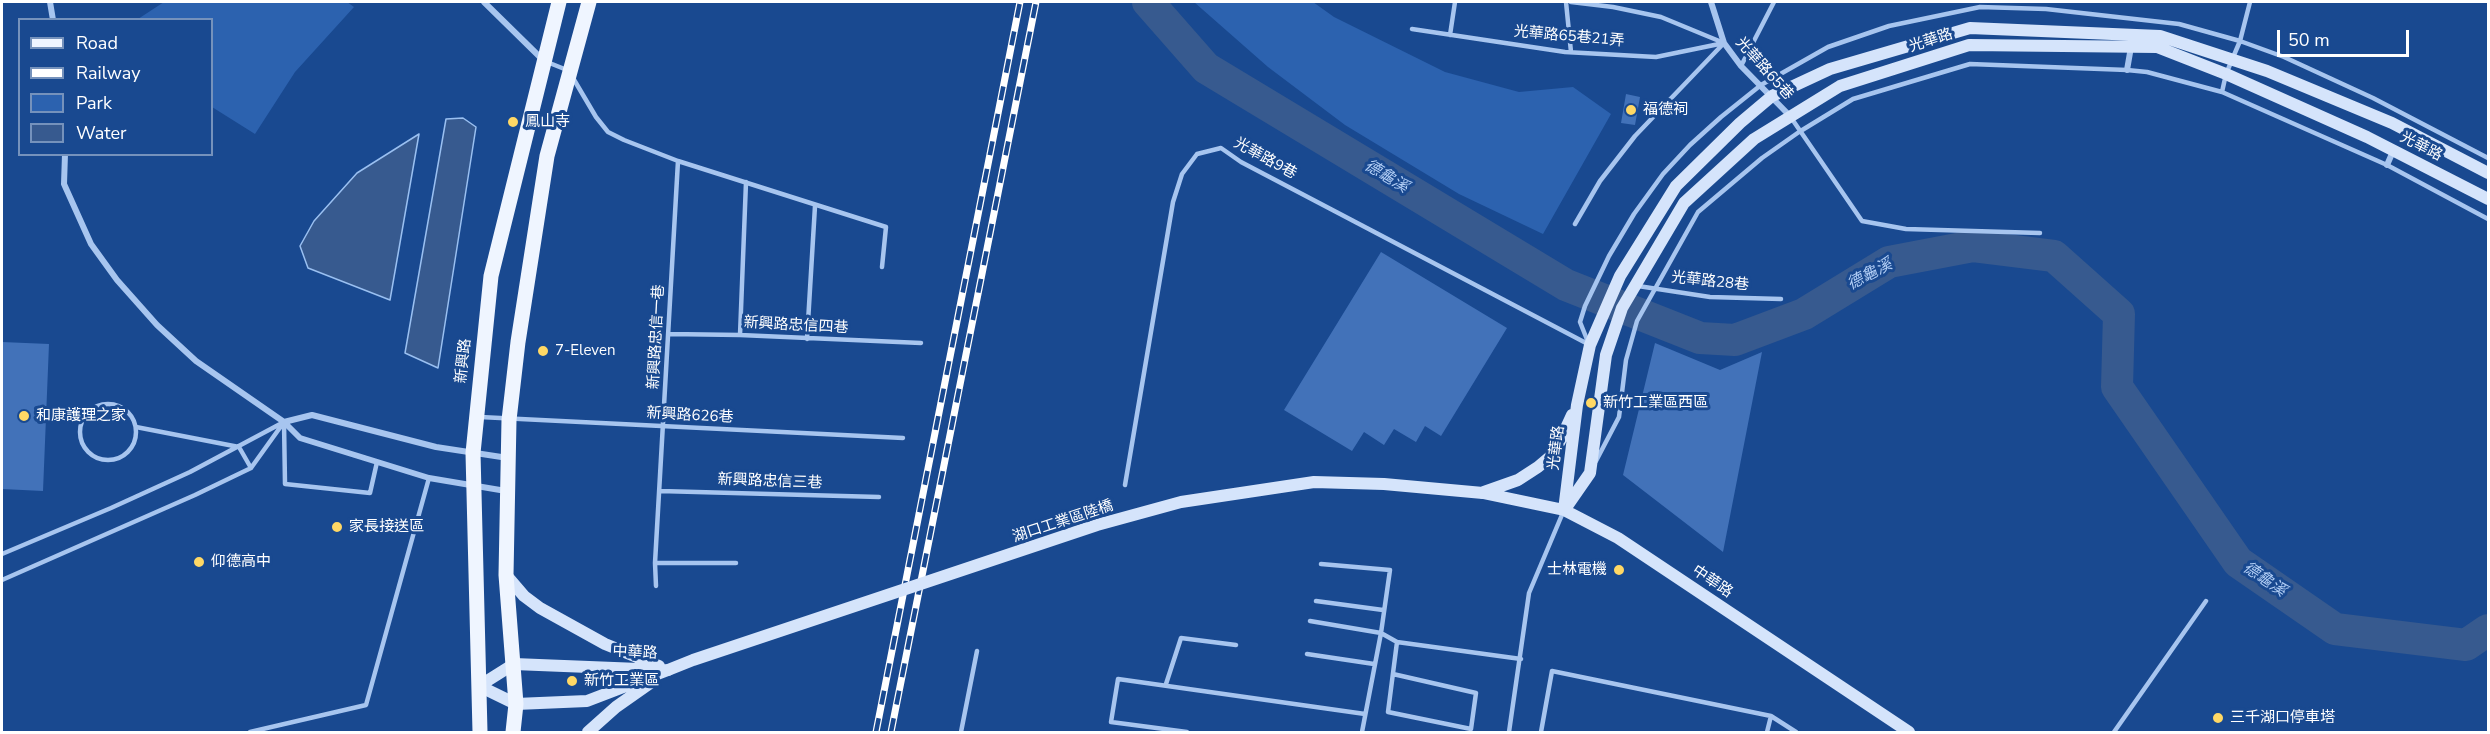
<!DOCTYPE html>
<html>
<head>
<meta charset="utf-8">
<style>
  body { margin:0 }
  #map { position:relative; width:2490px; height:734px; overflow:hidden; background:#194990; font-family:"Nunito Sans",sans-serif }
  canvas { display:block }
  .frame { position:absolute; inset:0; border:3px solid #fff; pointer-events:none }
  .legend { position:absolute; left:18px; top:18px; width:195px; height:138px; box-sizing:border-box; background:#194990; border:2px solid #7592bc; margin:0; padding:8px 10px; list-style:none; font-size:18px; color:#fff }
  .legend li { display:flex; align-items:center; gap:12px; height:30px }
  .legend b { width:30px; border:2px solid #7592bc }
  .scale { position:absolute; left:2277px; top:30px; width:132px; height:27px; box-sizing:border-box; border:3px solid #fff; border-top:0; padding-left:8px; font-size:18px; line-height:21px; white-space:nowrap; color:#fff; -webkit-text-stroke:4px #194990; paint-order:stroke }
</style>
</head>
<body>
<div id="map">
<canvas width="2490" height="734"></canvas>
<div class="frame"></div>
<ul class="legend">
<li><b style="height:8px;background:#eff5ff"></b>Road</li>
<li><b style="height:8px;background:#fff"></b>Railway</li>
<li><b style="height:16px;background:#2c62af"></b>Park</li>
<li><b style="height:16px;background:#375a8f"></b>Water</li>
</ul>
<div class="scale">50 m</div>
</div>
<script>
const c = document.querySelector('canvas').getContext('2d');
c.lineJoin = 'round';
function fill(path, color) { c.fillStyle = color; c.fill(path, 'evenodd'); }
const poly = rows => new Path2D(rows.map(r => 'M' + r).join(''));
function stroke(path, color, width, dash) { c.strokeStyle = color; c.lineWidth = width; c.lineCap = dash ? 'butt' : 'round'; c.setLineDash(dash || []); c.stroke(path); }
function write(font, color, halo, rows, align = 'center') {
  c.font = font + ' "Nunito Sans","Noto Sans TC",sans-serif'; c.lineWidth = 6; c.setLineDash([]); c.textBaseline = 'middle'; c.strokeStyle = halo; c.fillStyle = color; for (const [text, x, y, turn = 0] of rows) {
    c.save(); c.translate(x, y); c.rotate((+turn || 0) * Math.PI / 180); c.textAlign = isNaN(turn) ? turn : align; if (halo) c.strokeText(text, 0, 0); c.fillText(text, 0, 0); c.restore();
  }
}
fill(poly([
  [164,2,347,2,354,7,295,72,255,134,212,107,212,20,138,19],
  [1194,2,1313,2,1334,17,1445,72,1519,92,1573,87,1611,114,1543,234,1459,194,1345,125,1268,67]
]), '#2c62af');
const water = poly([
  [463,118,476,127,438,368,405,353,446,119,463,118],
  [419,134,390,300,308,268,300,246,314,221,357,173,419,134]
]);
fill(water, '#375a8f');
stroke(water, '#9ac0f1', 1.5);
stroke(poly([
  [1148,2,1206,68,1566,285,1700,338,1735,340,1804,314,1889,262,1973,246,2054,256,2119,314,2117,387,2238,562,2335,629,2466,645,2488,630]
]), '#375a8f', 32);
fill(poly([
  [1626,94,1640,97,1635,125,1621,123],
  [1381,252,1507,328,1441,436,1425,426,1416,442,1394,429,1384,445,1364,432,1352,451,1284,410],
  [2,342,49,344,43,491,2,489],
  [1655,343,1720,370,1762,352,1723,552,1623,475]
]), '#4272b9');
stroke(poly([
  [1566,2,1571,52],
  [1571,2,1613,7,1661,17,1724,43],
  [1412,29,1565,52,1656,57,1724,43],
  [1450,35,1455,2],
  [547,62,567,70],
  [1741,66,1774,2],
  [573,78,596,117,608,132,624,140,678,161,886,227,882,267],
  [2222,92,2226,74,2240,41,2250,2],
  [1792,119,1862,221,1906,229,2040,233],
  [1575,224,1600,181,1635,136,1724,43],
  [1638,286,1710,297,1781,299],
  [669,334,740,335,921,343],
  [740,335,746,182],
  [807,339,815,206],
  [1588,342,1580,322,1585,306,1609,256,1634,214,1663,174,1690,145,1721,117,1761,85,1828,47,1889,26,1980,7,2046,9,2179,24,2240,41,2284,57,2373,98,2488,158],
  '80 432a28 28 0 1 1 56 0a28 28 0 1 1-56 0Z',
  [480,417,903,438],
  [284,422,285,484,370,493,377,462],
  [136,427,239,447,251,468],
  [1596,461,1619,417,1626,360,1637,321,1698,212,1762,158,1799,132,1853,99,1970,64,2127,70,2147,72,2222,92,2387,165,2488,219],
  [1125,485,1173,202,1182,174,1197,154,1221,148,1241,162,1586,343],
  [660,491,879,497],
  [2,554,111,508,190,472,282,423],
  [655,563,736,563],
  [1321,564,1390,570,1381,633,1362,732],
  [2,580,195,495,251,468,284,422],
  [656,586,655,563,678,161],
  [1316,601,1383,610],
  [1310,621,1381,633,1397,642,1521,659],
  [1307,654,1374,664],
  [1393,674,1476,693,1471,729,1388,712,1397,642],
  [1166,684,1181,638,1236,645],
  [250,732,366,705,429,478],
  [961,732,977,651],
  [1187,732,1111,722,1118,679,1365,714],
  [1509,732,1529,593,1564,510],
  [1541,732,1552,671,1771,716,1796,732],
  [1767,732,1771,716],
  [2114,732,2206,601]
]), '#a7c5ef', 4.5);
stroke(poly([
  [50,2,53,20],
  [484,2,543,60],
  [1711,2,1724,43,1741,66,1790,116],
  [2127,70,2131,47],
  [65,154,64,184,91,244,117,280,157,325,196,361,284,422,300,438,429,478,506,491],
  [2387,165,2394,149],
  [284,422,312,415,436,447,508,458]
]), '#a7c5ef', 6);
stroke(poly([
  [1484,492,1518,480,1538,467,1551,456,1560,441,1572,415],
  [1483,493,1564,510,1618,538,1909,732],
  [1565,509,1590,473,1606,355,1622,308,1684,203,1754,139,1840,86,1969,45,2157,47,2226,74,2367,137,2488,199],
  [1564,510,1577,405,1590,345,1620,276,1676,186,1740,123,1772,96,1830,69,1970,28,2160,36,2267,71,2392,123,2488,173],
  [506,575,524,596,540,608,605,644,659,666],
  [479,686,516,704,587,701,668,670],
  [479,686,514,664,664,670],
  [588,732,616,707,653,681]
]), '#d5e4fb', 12);
stroke(poly([
  [480,732,473,453,491,276,559,2],
  [513,732,516,704,506,575,509,420,518,342,547,156,589,2]
]), '#eff5ff', 15);
const rail = poly([
  [876,732,1020,2],
  [891,732,1036,2]
]);
stroke(rail, '#fff', 7);
stroke(rail, '#194990', 4.5, [14]);
stroke(poly([
  [668,670,693,660,1097,525,1181,502,1314,482,1384,484,1483,493]
]), '#d5e4fb', 12);
for (const [x, y, r, color] of [
  [1631,110,6,"#ffd865"],
  [513,122,6,"#ffd865"],
  [543,351,6,"#ffd865"],
  [1591,403,6,"#ffd865"],
  [24,416,6,"#ffd865"],
  [337,527,6,"#ffd865"],
  [199,562,6,"#ffd865"],
  [1619,570,6,"#ffd865"],
  [572,681,6,"#ffd865"],
  [2218,718,6,"#ffd865"]
]) { const dot = new Path2D(); dot.arc(x, y, r, 0, 2 * Math.PI); c.fillStyle = color; c.fill(dot); stroke(dot, '#194990', 2); }
write('15px', '#fff', '#194990', [
  ["光華路65巷21弄",1569,37,5],
  ["光華路",1931,41,-18],
  ["光華路65巷",1764,69,48],
  ["光華路",2421,147,27],
  ["光華路9巷",1265,159,29],
  ["光華路28巷",1710,282,6],
  ["新興路忠信四巷",796,326,3],
  ["新興路忠信一巷",657,337,-87],
  ["新興路",464,361,-84],
  ["新興路626巷",690,416,3],
  ["光華路",1557,448,-83],
  ["新興路忠信三巷",770,482,2],
  ["湖口工業區陸橋",1063,522,-18],
  ["中華路",1712,582,34],
  ["中華路",635,653,3]
]);
write('15px', '#fff', '#194990', [
  ["福德祠",1643,110],
  ["鳳山寺",525,122],
  ["7-Eleven",555,351],
  ["新竹工業區西區",1603,403],
  ["和康護理之家",36,416],
  ["家長接送區",349,527],
  ["仰德高中",211,562],
  ["士林電機",1607,570,"right"],
  ["新竹工業區",584,681],
  ["三千湖口停車塔",2230,718]
], 'left');
write('italic 16px', '#b3cff6', '#194990', [
  ["德龜溪",1386,177,31],
  ["德龜溪",1870,275,-28],
  ["德龜溪",2264,580,34]
]);
</script>
</body>
</html>
